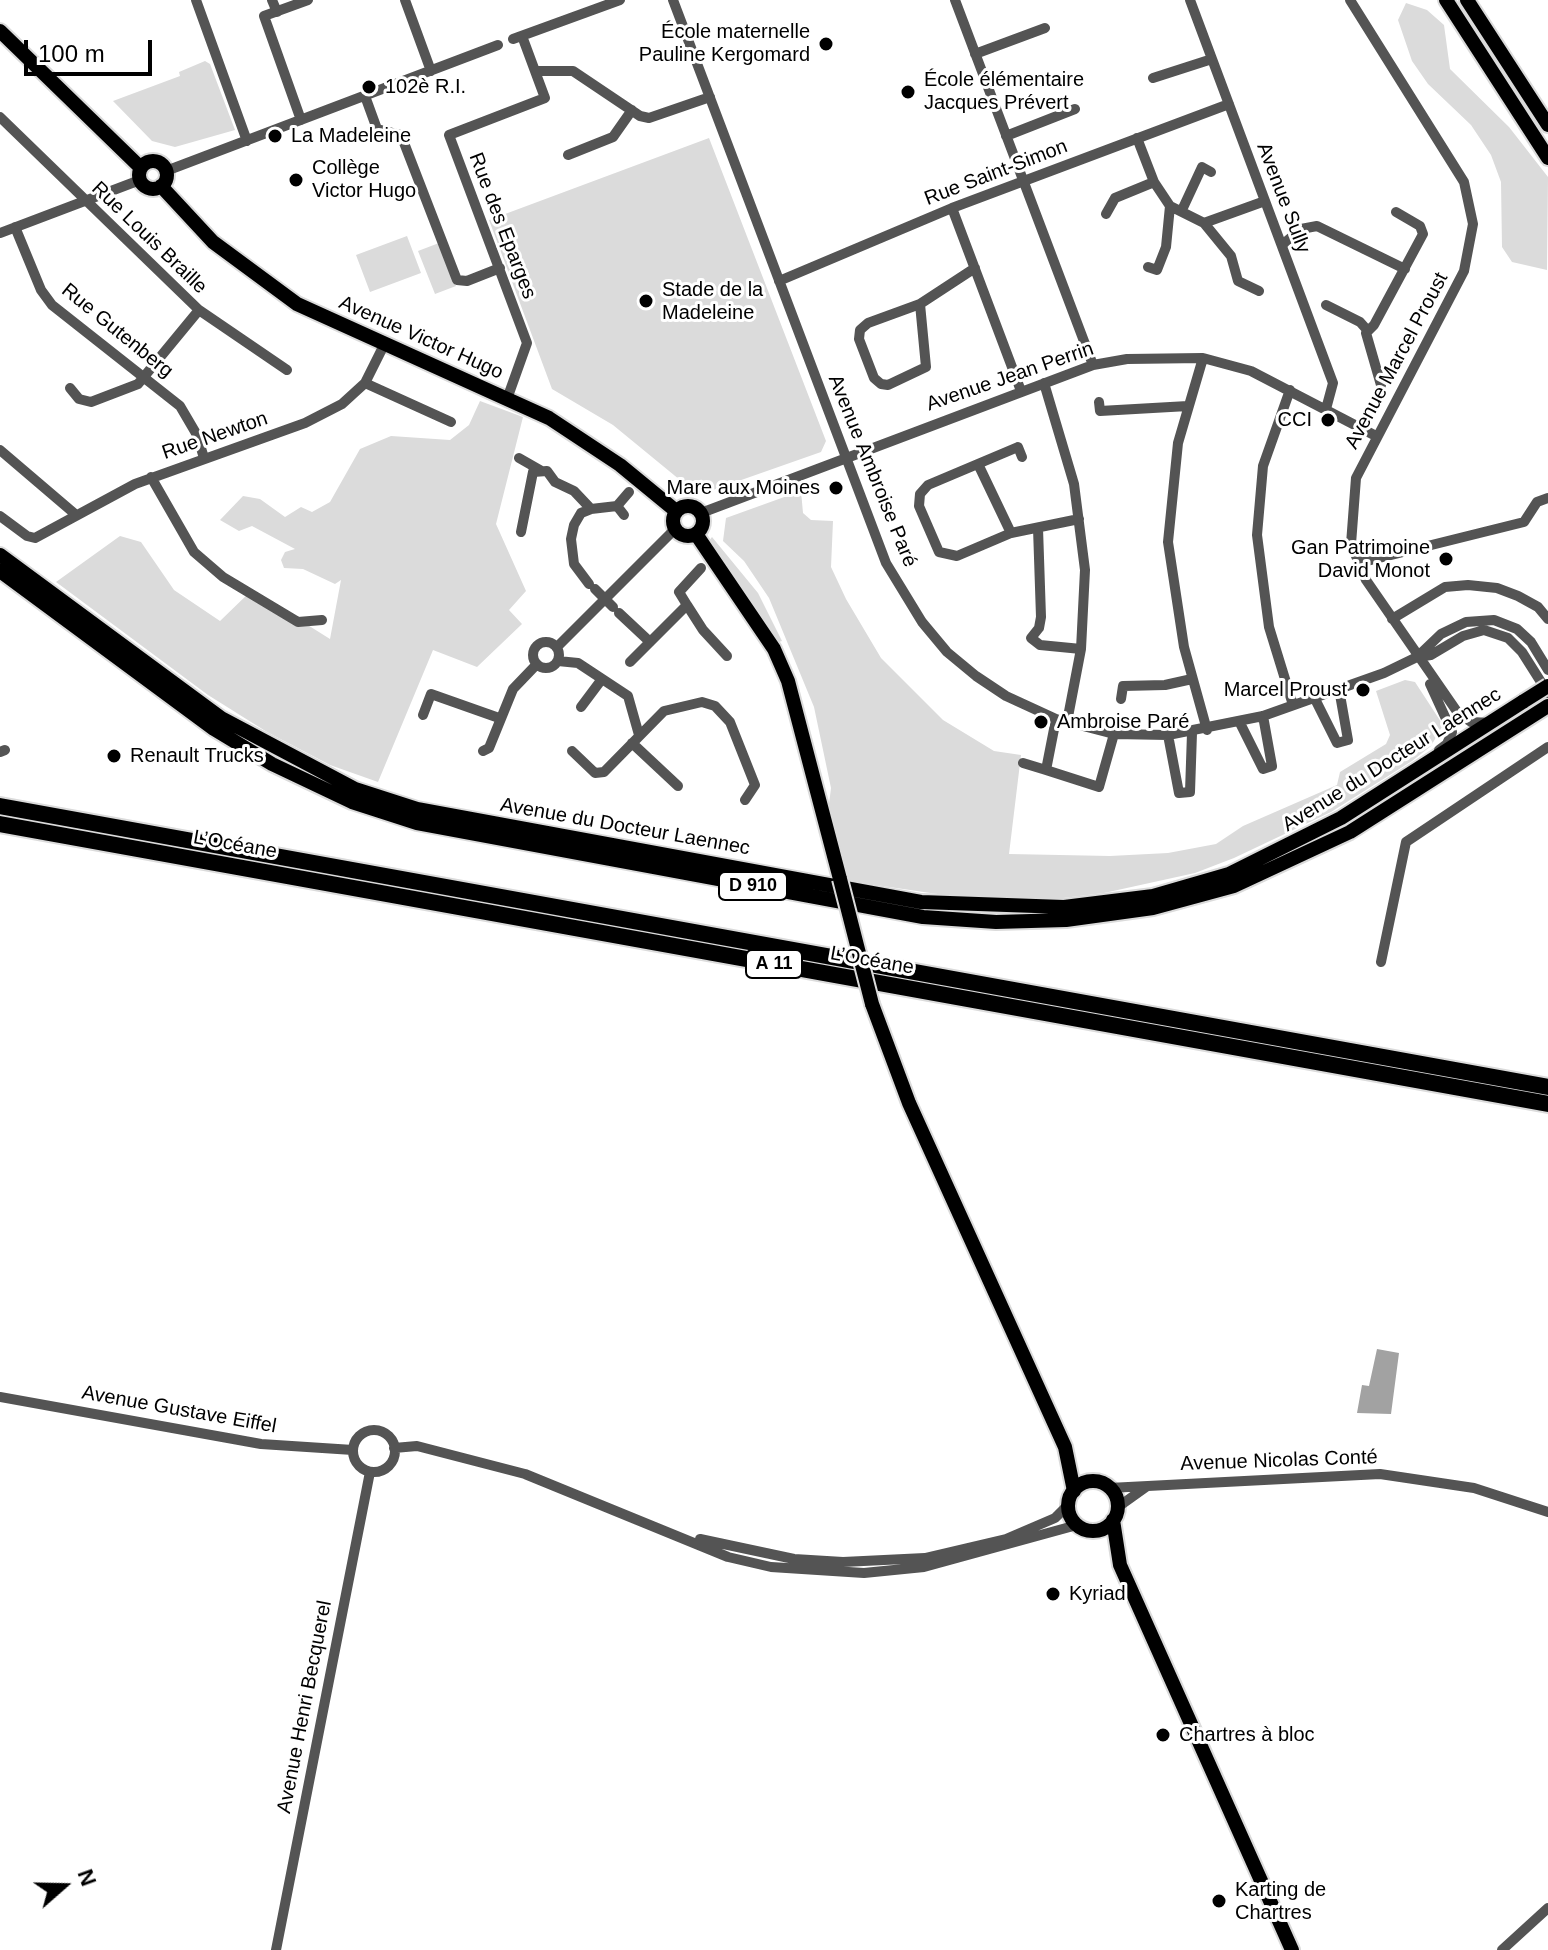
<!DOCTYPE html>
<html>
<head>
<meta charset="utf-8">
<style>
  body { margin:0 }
  #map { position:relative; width:1548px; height:1950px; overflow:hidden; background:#fff; font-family:Arial,sans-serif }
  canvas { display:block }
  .north { position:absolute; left:24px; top:1846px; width:80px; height:80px; -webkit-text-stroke:6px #fff; paint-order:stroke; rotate:70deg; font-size:22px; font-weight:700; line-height:32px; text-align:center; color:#000 }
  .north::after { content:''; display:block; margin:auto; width:28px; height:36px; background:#000; clip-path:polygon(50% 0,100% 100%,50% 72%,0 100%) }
  .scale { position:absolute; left:24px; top:40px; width:128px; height:36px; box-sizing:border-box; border:4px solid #000; border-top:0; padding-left:10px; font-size:24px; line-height:28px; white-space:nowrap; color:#000; -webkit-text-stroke:6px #fff; paint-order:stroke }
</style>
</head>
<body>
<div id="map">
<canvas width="1548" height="1950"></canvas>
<div class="north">N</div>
<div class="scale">100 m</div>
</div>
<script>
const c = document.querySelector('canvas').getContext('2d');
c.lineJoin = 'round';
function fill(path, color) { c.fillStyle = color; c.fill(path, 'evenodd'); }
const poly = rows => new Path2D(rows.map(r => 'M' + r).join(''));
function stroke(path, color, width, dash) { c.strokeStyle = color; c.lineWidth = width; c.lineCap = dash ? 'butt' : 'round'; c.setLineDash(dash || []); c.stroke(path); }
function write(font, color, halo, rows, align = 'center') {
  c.font = font + ' Arial,sans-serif'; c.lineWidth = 6; c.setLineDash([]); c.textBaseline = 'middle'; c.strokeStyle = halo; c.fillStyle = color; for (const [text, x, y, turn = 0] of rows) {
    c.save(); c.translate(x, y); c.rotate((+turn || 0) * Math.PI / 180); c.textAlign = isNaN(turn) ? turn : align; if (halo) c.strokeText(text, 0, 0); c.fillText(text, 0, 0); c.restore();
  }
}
fill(poly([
  [1406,3,1427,10,1444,25,1450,69,1509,127,1548,177,1547,270,1512,262,1502,247,1501,182,1491,155,1471,125,1428,84,1412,61,1398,20],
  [205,61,210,64,235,130,175,147,152,141,113,101,180,76,179,72],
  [709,138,826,441,821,452,710,491,680,480,613,425,552,389,489,220],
  [407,236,421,273,370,292,356,255],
  [439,243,456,286,435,294,418,251],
  [480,401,523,417,496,524,526,591,509,610,522,624,477,667,433,650,378,782,330,765,267,732,208,695,56,582,120,536,141,542,174,590,220,621,252,590,330,639,341,580,335,584,303,569,284,568,281,560,285,552,295,549,252,526,239,531,220,520,243,496,260,499,285,517,301,507,312,512,330,502,360,449,391,436,450,440,469,425],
  [801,491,803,513,811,520,833,521,831,567,846,599,881,658,943,720,994,751,1021,755,1009,854,1110,856,1168,853,1216,844,1243,826,1337,785,1340,772,1386,744,1390,735,1376,691,1405,680,1415,682,1443,725,1431,746,1412,761,1331,812,1234,858,1195,873,1104,893,1055,899,965,898,848,881,829,804,831,788,814,707,769,598,744,561,723,541,726,518],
  [712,537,758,593,782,641,776,643,715,553,709,541]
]), '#dbdbdb');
fill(poly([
  [1377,1349,1399,1353,1391,1414,1357,1413,1362,1385,1369,1386]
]), '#a2a2a2');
const major = poly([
  [1446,0,1548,158],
  [1467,0,1548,125],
  [0,31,141,168],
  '139 175a14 14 0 1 1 28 0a14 14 0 1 1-28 0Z',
  [161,186,213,242,297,304,549,418,620,465,676,511],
  '673 521a15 15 0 1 1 30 0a15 15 0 1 1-30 0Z',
  [696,534,774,649,788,681,840,879],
  [0,555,221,718,355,789,417,809,921,902,1064,907,1153,896,1229,874,1341,818,1524,701],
  [0,571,214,729,272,764,352,802,417,823,923,917,996,922,1066,920,1153,908,1234,886,1350,832,1548,706],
  [872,1004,909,1103,1065,1447,1074,1491],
  '1068 1506a25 25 0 1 1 50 0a25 25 0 1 1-50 0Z',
  [1113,1520,1120,1565,1292,1950]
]);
const highway = poly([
  [0,806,1548,1087],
  [0,824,1548,1104]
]);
stroke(major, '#dbdbdb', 18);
stroke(highway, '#dbdbdb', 20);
stroke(poly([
  [196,0,247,141],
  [272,0,277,12],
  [405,0,431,71],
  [673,0,886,563,922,622,947,652,976,676,1006,696,1056,719,1114,734,1168,735,1263,716,1384,673,1417,657,1431,655,1463,636,1484,630,1508,638,1522,652,1548,693],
  [955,0,1093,365],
  [1190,0,1333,383,1326,409],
  [1350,0,1464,182,1473,224,1464,271,1356,478,1351,544,1366,580,1458,713,1471,722,1491,723],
  [513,39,620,0],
  [975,54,1045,28],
  [536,71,573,71,640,116,649,118,710,97],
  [1153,78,1212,59],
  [365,96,377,129,401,135,457,280,467,281,500,268],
  [0,117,199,310,287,370],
  [301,120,264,16,308,0],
  [1006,136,1075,109],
  [1137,138,1154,182,1170,206,1204,223,1265,201],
  [568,155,613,137,632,110],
  [166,171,498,45],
  [952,208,1021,391],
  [1182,210,1202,167,1211,172],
  [1106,214,1115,198,1154,182],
  [1204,223,1231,256,1238,281,1259,291],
  [15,227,41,290,52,305,180,406,197,435,204,458],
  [0,233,140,180],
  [1282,245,1301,229,1317,226,1405,269],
  [1148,267,1157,270,1166,247,1170,206],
  [779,281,952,208,1229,104],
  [920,304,926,367,888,385,881,384,874,378,859,339,860,330,868,323,920,304,975,268],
  [1326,305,1360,322,1368,331],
  [1203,358,1178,443,1168,542,1184,647,1207,730],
  [365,383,451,422],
  [1044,383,1074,484,1085,570,1081,649,1067,722],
  [1381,385,1366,333,1374,325,1423,234,1420,226,1396,212],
  [70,388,79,399,91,402,138,384,199,310],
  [1290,390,1263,466,1257,535,1269,627,1293,705],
  [507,399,527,343,449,135,545,98,522,36],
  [1099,402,1100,411,1188,406],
  [0,450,75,514],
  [1022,457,1018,447,928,485,920,494,919,506,939,552,957,556,1011,533,1079,519],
  [519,458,540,470],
  [978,464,1011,533],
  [151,477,194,552,223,577,298,622,322,620],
  [617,506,629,492],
  [591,509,617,506,624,515],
  [701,513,1093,365,1127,359,1203,358,1251,371,1376,436],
  [0,516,27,536,35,538,135,484,305,423,342,404,365,383,384,345],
  [1038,528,1041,617,1039,628,1031,638,1040,645,1081,649],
  [521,532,533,472,547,471,555,482,574,491,591,509,581,513,574,525,571,539,574,564,589,584],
  [1359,563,1524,522,1537,502,1548,498],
  [595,589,613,607],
  [687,605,679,592,701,568],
  [619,613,650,642],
  [1392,619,1445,587,1468,585,1497,588,1518,596,1538,607,1548,619],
  '533 655a13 13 0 1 1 26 0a13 13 0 1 1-26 0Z',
  [557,647,675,529],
  [1417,657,1441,634,1466,622,1494,620,1517,629,1531,642,1548,670],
  [558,661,578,663,628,696,639,735],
  [630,662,687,605,703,630,727,656],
  [1430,684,1452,732,1447,744,1439,750],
  [1314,697,1337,743,1348,740,1339,689],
  [1121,699,1123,686,1165,685,1192,679],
  [581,707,602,679],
  [423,715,431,694,499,718],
  [1056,719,1046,770,1099,787,1114,734],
  [1240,723,1263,769,1272,766,1263,716],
  [1168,735,1179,793,1190,792,1192,733],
  [632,743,678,786],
  [483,751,489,748,513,689,537,664],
  [572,751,595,773,604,772,664,711,702,702,715,706,730,722,755,785,745,800],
  [0,752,5,750],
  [1023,763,1046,770],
  [1381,962,1406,842,1548,747],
  [0,1397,261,1444,353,1450],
  '353 1451a21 21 0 1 1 42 0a21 21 0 1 1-42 0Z',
  [394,1448,417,1446,525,1474,728,1557,771,1567,864,1573,924,1567,1077,1525],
  [1109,1488,1380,1474,1474,1488,1548,1512],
  [1118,1507,1146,1487],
  [700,1539,794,1559,843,1562,925,1558,1006,1539,1055,1518,1068,1505],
  [276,1950,370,1472],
  [1502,1950,1548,1908]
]), '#545454', 10);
stroke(major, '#000', 14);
stroke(highway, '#000', 16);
const majorBridge = poly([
  [1524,701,1548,686],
  [840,879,872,1004]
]);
stroke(majorBridge, '#dbdbdb', 18, []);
stroke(majorBridge, '#000', 14);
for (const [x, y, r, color] of [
  [826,44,8,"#000"],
  [369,87,8,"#000"],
  [908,92,8,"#000"],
  [275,136,8,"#000"],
  [296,180,8,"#000"],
  [646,301,8,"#000"],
  [1328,420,8,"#000"],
  [836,488,8,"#000"],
  [1446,559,8,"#000"],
  [1363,690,8,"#000"],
  [1041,722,8,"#000"],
  [114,756,8,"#000"],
  [1053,1594,8,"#000"],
  [1163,1735,8,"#000"],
  [1219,1901,8,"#000"]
]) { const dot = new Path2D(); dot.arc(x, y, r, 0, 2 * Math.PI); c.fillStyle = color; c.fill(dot); stroke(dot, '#fff', 3); }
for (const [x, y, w] of [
  [753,886,68],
  [774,964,56]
]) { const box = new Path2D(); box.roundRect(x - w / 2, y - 14, w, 28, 6); c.fillStyle = '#fff'; c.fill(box); stroke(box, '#000', 2); }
write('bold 18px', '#000', null, [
  ["D 910",753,886],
  ["A 11",774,964]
]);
write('20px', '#000', '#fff', [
  ["École maternelle",810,32,"right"],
  ["Pauline Kergomard",810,55,"right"],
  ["École élémentaire",924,80],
  ["Jacques Prévert",924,103],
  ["102è R.I.",385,87],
  ["La Madeleine",291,136],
  ["Collège",312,168],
  ["Victor Hugo",312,191],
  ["Stade de la",662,290],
  ["Madeleine",662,313],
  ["CCI",1312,420,"right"],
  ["Mare aux Moines",820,488,"right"],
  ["Gan Patrimoine",1430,548,"right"],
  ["David Monot",1430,571,"right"],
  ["Marcel Proust",1347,690,"right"],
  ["Ambroise Paré",1057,722],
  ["Renault Trucks",130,756],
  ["Kyriad",1069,1594],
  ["Chartres à bloc",1179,1735],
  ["Karting de",1235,1890],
  ["Chartres",1235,1913]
], 'left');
write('20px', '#000', '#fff', [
  ["Rue Saint-Simon",996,173,-21],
  ["Avenue Sully",1283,198,69],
  ["Rue des Eparges",502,226,69],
  ["Rue Louis Braille",149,238,44],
  ["Rue Gutenberg",117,331,39],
  ["Avenue Victor Hugo",421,338,24],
  ["Avenue Marcel Proust",1397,361,-62],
  ["Avenue Jean Perrin",1010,377,-19],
  ["Rue Newton",215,436,-19],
  ["Avenue Ambroise Paré",872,471,68],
  ["Avenue du Docteur Laennec",1392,760,-32],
  ["Avenue du Docteur Laennec",625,827,10],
  ["L’Océane",235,845,10],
  ["L’Océane",872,961,10],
  ["Avenue Gustave Eiffel",179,1410,10],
  ["Avenue Nicolas Conté",1279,1461,-2],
  ["Avenue Henri Becquerel",305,1707,-79]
]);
</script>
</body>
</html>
